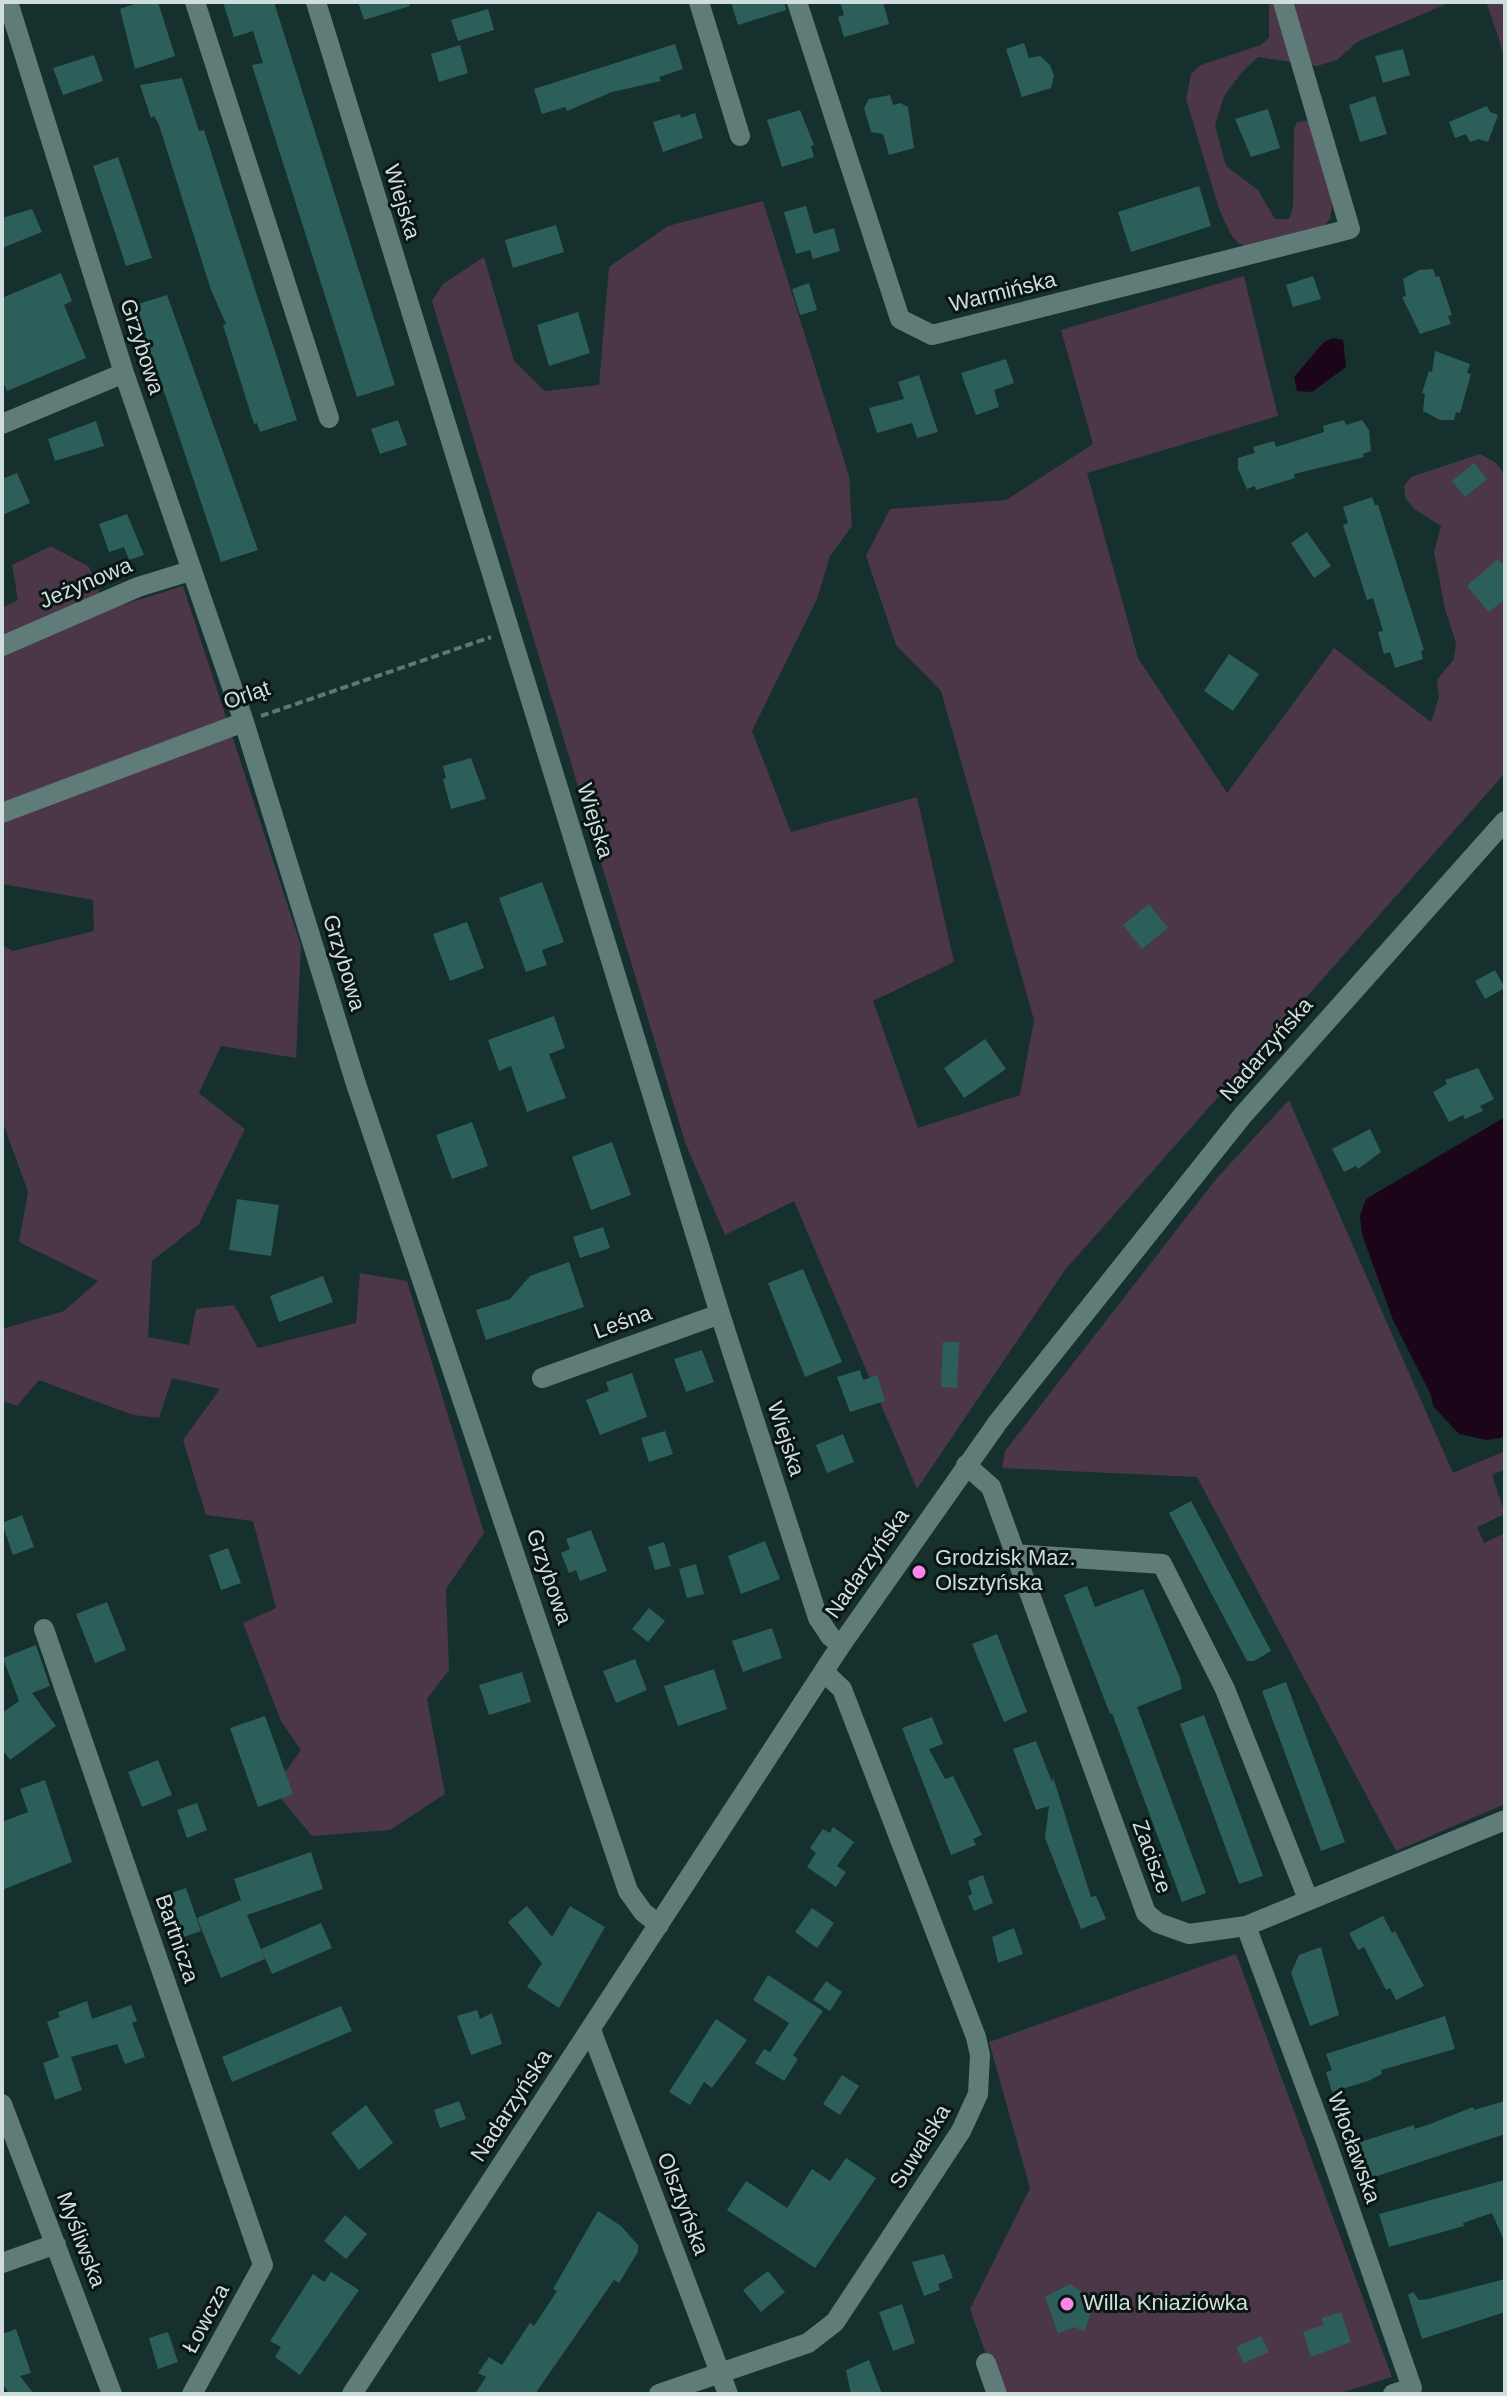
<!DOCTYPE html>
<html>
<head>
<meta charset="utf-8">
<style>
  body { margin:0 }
  #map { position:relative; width:1507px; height:2396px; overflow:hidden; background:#15302d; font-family:Arial,sans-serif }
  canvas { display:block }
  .frame { position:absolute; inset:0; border:4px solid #cfdedc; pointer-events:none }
</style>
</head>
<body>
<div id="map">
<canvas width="1507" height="2396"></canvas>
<div class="frame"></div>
</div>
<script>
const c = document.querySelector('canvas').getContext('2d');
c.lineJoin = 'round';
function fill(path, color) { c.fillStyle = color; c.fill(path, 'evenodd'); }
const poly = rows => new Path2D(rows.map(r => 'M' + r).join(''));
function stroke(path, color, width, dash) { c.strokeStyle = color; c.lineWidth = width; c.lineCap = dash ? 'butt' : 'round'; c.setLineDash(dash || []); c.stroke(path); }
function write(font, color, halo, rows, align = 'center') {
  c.font = font + ' Arial,sans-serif'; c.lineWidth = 6; c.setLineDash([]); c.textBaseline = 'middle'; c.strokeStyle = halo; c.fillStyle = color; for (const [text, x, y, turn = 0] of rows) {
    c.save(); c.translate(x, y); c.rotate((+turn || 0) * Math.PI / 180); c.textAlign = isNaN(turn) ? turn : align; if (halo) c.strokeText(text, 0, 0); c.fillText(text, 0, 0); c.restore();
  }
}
fill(poly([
  [1269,2,1451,2,1357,42,1337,60,1317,66,1258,57,1242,72,1224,96,1215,125,1226,166,1258,190,1275,219,1289,219,1293,207,1294,129,1297,122,1312,120,1329,168,1332,206,1330,219,1323,227,1249,247,1239,244,1230,233,1219,209,1186,99,1191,74,1201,65,1260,45,1269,38],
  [1486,2,1505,2,1505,60,1499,39],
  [763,201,849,476,852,526,830,556,817,599,752,731,791,832,917,797,954,962,873,1001,918,1128,1020,1095,1034,1020,941,691,896,645,866,556,890,509,1006,500,1093,444,1061,330,1244,276,1278,416,1087,473,1138,658,1227,793,1334,648,1431,722,1439,697,1437,680,1454,659,1456,643,1445,609,1434,552,1441,526,1414,509,1405,497,1404,486,1411,477,1480,454,1495,462,1505,475,1505,773,1065,1270,917,1489,794,1201,725,1235,686,1145,432,301,443,284,484,257,514,361,545,391,599,385,609,267,668,226],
  [51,546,89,567,106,610,183,586,301,946,296,1058,221,1046,199,1093,245,1129,199,1224,152,1261,148,1337,189,1345,196,1309,234,1305,258,1348,356,1323,360,1273,407,1281,484,1533,446,1589,449,1670,427,1699,445,1794,390,1830,312,1836,273,1789,301,1750,281,1721,243,1623,276,1608,253,1521,206,1515,183,1440,220,1389,172,1378,159,1418,133,1415,39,1380,17,1406,2,1401,2,1329,64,1311,98,1281,19,1242,28,1192,2,1120,2,945,13,951,94,931,93,900,2,884,2,608,18,600,12,565],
  [1289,1100,1453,1473,1505,1451,1505,1469,1492,1475,1505,1514,1477,1527,1484,1543,1505,1533,1505,1804,1396,1851,1197,1477,1002,1468,1005,1451,1216,1179],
  [1236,1954,1392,2377,1337,2394,1000,2394,970,2309,1030,2188,989,2042]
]), '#4b3747');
fill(poly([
  [1333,338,1343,340,1346,367,1312,392,1297,391,1294,377,1324,342],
  [1505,1117,1505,1437,1487,1440,1459,1434,1433,1406,1431,1395,1393,1320,1362,1234,1360,1216,1366,1199]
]), '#1c0518');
fill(poly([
  [140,2,158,2,175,56,135,69,120,9],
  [223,2,274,2,395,385,357,397,252,65,263,63,253,31,234,37],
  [358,2,409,2,410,6,364,20],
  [731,2,784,2,786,10,738,25],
  [840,2,883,2,889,24,844,37,838,17,844,15],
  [488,9,494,30,458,41,451,20],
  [1024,43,1029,58,1040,56,1050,65,1054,76,1051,88,1022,97,1006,49],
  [675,44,683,69,659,77,661,81,612,92,567,111,565,107,542,114,534,89],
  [460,45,468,73,439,82,431,54],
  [1403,49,1410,75,1383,83,1375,56],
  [94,55,103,81,63,95,53,68],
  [182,78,199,131,204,130,297,420,260,432,257,423,254,424,223,325,226,324,211,290,159,125,154,116,151,118,140,85],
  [890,95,893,105,900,103,908,107,914,148,889,155,883,134,871,132,864,108,869,99],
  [1375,96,1387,134,1360,142,1349,105],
  [1487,106,1490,112,1498,115,1488,142,1479,139,1470,142,1466,134,1455,138,1449,122],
  [1268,109,1280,148,1251,157,1235,119],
  [800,110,814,145,811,146,814,157,782,167,767,120],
  [695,113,703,138,663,152,653,122,680,114,681,118],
  [118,157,152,258,126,266,93,166],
  [1199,186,1211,226,1131,252,1118,212],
  [806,206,814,234,834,228,840,251,813,259,810,250,796,254,784,212],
  [32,209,42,232,2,248,2,218],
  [556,225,564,252,513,268,505,240],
  [1433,269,1436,277,1439,276,1452,315,1448,316,1451,324,1420,334,1402,297,1406,296,1403,279,1419,270],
  [61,273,72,301,64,305,86,358,7,391,2,380,2,298],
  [1313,276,1321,299,1293,307,1286,285],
  [809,283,817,310,800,315,792,289],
  [167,295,258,550,221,562,135,305],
  [578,312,590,353,549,366,537,325],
  [1435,351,1470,364,1467,373,1471,374,1460,413,1456,412,1454,420,1440,420,1423,411,1425,394,1422,393,1429,371,1432,372],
  [1006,359,1014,383,994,390,999,407,976,415,961,373],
  [919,375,938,432,917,438,912,423,877,433,869,408,904,399,898,382],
  [398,420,407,445,380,454,371,429],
  [1344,420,1346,425,1362,420,1369,430,1371,451,1363,454,1364,457,1294,474,1295,478,1256,490,1255,486,1247,489,1238,469,1238,458,1255,453,1253,447,1274,441,1276,447,1324,432,1323,426],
  [96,421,104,446,55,461,48,439],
  [1474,463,1487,479,1465,497,1452,481],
  [17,473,30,503,2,515,2,479],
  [1372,497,1375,505,1378,505,1424,650,1421,651,1423,659,1395,668,1390,652,1384,654,1378,632,1383,631,1373,598,1367,600,1343,525,1348,523,1343,507],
  [127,514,144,555,129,560,124,547,109,552,99,524],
  [1307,532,1331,566,1314,578,1291,543],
  [1498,559,1505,567,1505,599,1489,612,1467,586],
  [1229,654,1259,674,1233,711,1204,691],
  [471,758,486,799,451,809,443,779,446,778,443,766],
  [542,882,564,942,542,950,547,965,526,972,499,898],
  [1149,904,1168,928,1142,949,1123,925],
  [467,922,484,968,450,981,433,934],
  [1495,970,1505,988,1485,999,1475,981],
  [554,1016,565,1048,549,1054,566,1098,527,1112,511,1066,499,1071,488,1040],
  [985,1039,1006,1069,964,1098,944,1068],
  [1478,1068,1494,1099,1480,1106,1483,1111,1465,1119,1463,1115,1449,1122,1433,1092,1447,1084,1445,1080],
  [472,1122,488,1166,452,1179,436,1135],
  [1370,1129,1381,1152,1358,1169,1356,1166,1344,1172,1332,1149],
  [612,1142,631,1195,591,1210,572,1157],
  [237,1199,279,1205,271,1256,229,1250],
  [603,1227,610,1248,580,1258,573,1237],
  [569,1262,584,1307,486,1340,476,1310,510,1299,530,1276],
  [803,1269,842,1362,805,1377,768,1283],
  [323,1276,333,1302,279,1322,270,1296],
  [943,1342,959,1342,957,1388,941,1387],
  [702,1350,714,1382,686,1392,674,1359],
  [860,1370,863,1380,877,1375,885,1401,850,1412,837,1377],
  [632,1373,647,1417,600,1435,586,1400,609,1391,606,1382],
  [665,1431,673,1454,649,1462,641,1438],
  [843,1434,854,1462,827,1473,816,1445],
  [1191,1501,1271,1651,1254,1661,1247,1661,1169,1513],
  [22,1515,34,1547,13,1555,2,1523],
  [591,1530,607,1571,580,1581,576,1570,569,1573,561,1553,570,1549,566,1539],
  [765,1541,780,1579,741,1594,728,1556],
  [664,1542,671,1566,655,1570,648,1547],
  [228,1548,241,1583,221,1590,209,1555],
  [696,1564,704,1594,687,1598,679,1569],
  [1087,1586,1095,1607,1143,1589,1180,1678,1182,1689,1137,1707,1206,1893,1182,1902,1112,1713,1110,1714,1064,1595],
  [107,1602,126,1650,95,1663,76,1614],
  [649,1608,665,1621,648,1642,632,1629],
  [772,1628,782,1658,743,1672,732,1641],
  [997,1634,1027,1712,1004,1722,972,1644],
  [36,1645,50,1686,32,1693,56,1726,10,1760,2,1749,2,1713,19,1701,3,1658],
  [635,1659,647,1690,616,1703,603,1671],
  [714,1669,727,1709,678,1726,664,1686],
  [522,1672,531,1702,489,1715,479,1685],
  [1286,1682,1345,1842,1321,1851,1262,1691],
  [1204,1715,1263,1876,1239,1884,1180,1724],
  [265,1716,293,1794,258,1807,230,1728],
  [932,1717,943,1744,929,1749,945,1779,953,1776,982,1835,973,1839,976,1845,951,1855,902,1728],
  [1036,1741,1052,1782,1053,1777,1091,1897,1096,1896,1106,1919,1081,1929,1045,1838,1049,1806,1036,1810,1013,1749],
  [158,1760,172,1795,142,1807,128,1772],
  [45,1780,72,1862,2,1890,2,1822,28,1812,20,1789],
  [197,1803,207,1830,187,1838,177,1810],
  [833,1827,854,1842,837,1866,846,1872,836,1887,807,1867,816,1853,810,1848,823,1829,830,1833],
  [311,1852,323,1889,247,1915,265,1959,221,1978,197,1918,241,1900,234,1879],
  [983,1875,993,1903,974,1911,968,1896,972,1894,968,1881],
  [186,1888,201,1931,184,1937,168,1894],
  [527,1906,552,1937,570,1906,605,1927,559,2008,527,1987,542,1963,508,1922],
  [812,1908,834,1923,817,1948,795,1932],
  [1383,1916,1392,1933,1395,1931,1424,1986,1396,2000,1390,1988,1386,1990,1364,1947,1358,1950,1349,1933],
  [321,1923,332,1948,272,1974,261,1949],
  [1014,1928,1023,1954,998,1963,992,1937],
  [1321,1947,1339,2015,1310,2026,1291,1973,1299,1955],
  [768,1975,823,2011,793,2055,798,2059,784,2081,755,2063,764,2049,770,2052,789,2023,753,2000],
  [826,1981,842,1992,830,2011,813,2000],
  [87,2001,92,2019,131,2005,137,2021,132,2023,145,2057,125,2064,117,2044,71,2057,82,2090,55,2100,43,2063,59,2057,47,2022,60,2017,58,2012],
  [341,2006,352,2031,232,2082,222,2057],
  [477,2010,480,2019,492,2013,502,2044,471,2055,457,2016],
  [1445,2016,1455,2049,1381,2070,1382,2074,1368,2081,1332,2092,1326,2072,1332,2070,1326,2054],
  [716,2019,747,2040,712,2088,704,2082,690,2105,669,2092],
  [842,2075,859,2086,840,2115,823,2104],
  [459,2101,466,2119,440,2128,434,2110],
  [1505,2101,1505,2134,1362,2181,1351,2145,1414,2125,1415,2129,1430,2124,1473,2107,1474,2110],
  [366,2105,393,2143,359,2170,331,2133],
  [846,2158,876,2178,815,2268,727,2210,746,2181,787,2208,812,2169,830,2181],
  [1505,2180,1505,2243,1492,2213,1463,2223,1464,2226,1389,2247,1379,2214],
  [598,2211,621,2226,638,2245,638,2252,619,2283,614,2280,535,2394,475,2394,486,2377,478,2373,489,2357,502,2365,530,2323,534,2326,557,2291,553,2289],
  [345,2215,367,2234,346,2259,324,2241],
  [944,2254,953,2278,938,2284,940,2290,924,2296,912,2262],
  [768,2271,785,2292,761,2312,743,2290],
  [331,2272,359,2290,300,2375,275,2357,281,2347,270,2341,313,2274,324,2282],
  [1505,2279,1505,2312,1422,2339,1408,2295,1413,2292,1419,2300,1428,2299],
  [1070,2284,1082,2292,1091,2313,1084,2332,1075,2327,1058,2333,1045,2297],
  [902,2304,915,2343,893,2351,879,2312],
  [1341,2312,1351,2342,1311,2357,1303,2332,1324,2325,1321,2318],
  [16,2329,31,2373,20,2376,34,2394,9,2394,2,2382,2,2334],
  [168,2332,178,2362,158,2369,149,2338],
  [1261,2336,1269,2352,1244,2363,1236,2347],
  [869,2360,882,2394,851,2394,846,2370]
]), '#2d5f5a');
stroke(poly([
  [261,716,491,637]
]), '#607673', 4, [8, 4]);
stroke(poly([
  [8,2,124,373,244,722,356,1084,628,1891,643,1912,659,1925],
  [195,2,329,418],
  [316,2,720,1314,818,1618,830,1636,841,1645],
  [699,2,740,136],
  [797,2,900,319,932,335,1350,229,1283,2],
  [2,424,124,373],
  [2,646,138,587,190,571],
  [2,813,244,722],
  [542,1378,720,1314],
  [966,1465,991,1487,1146,1913,1158,1923,1189,1934,1246,1926,1505,1820],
  [1013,1554,1162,1564,1225,1689,1308,1899],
  [44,1629,263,2265,192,2394],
  [1246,1926,1327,2144,1412,2388,1393,2394],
  [591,2030,728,2394],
  [2,2104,112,2394],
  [2,2263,56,2244],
  [986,2363,997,2394],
  [352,2394,841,1645,998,1422,1243,1115,1505,821],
  [659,2394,808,2343,835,2322,961,2131,978,2094,980,2055,976,2037,842,1689,824,1672]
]), '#607c79', 20);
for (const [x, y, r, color] of [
  [919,1572,8,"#fa87e7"],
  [1067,2304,8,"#fa87e7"]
]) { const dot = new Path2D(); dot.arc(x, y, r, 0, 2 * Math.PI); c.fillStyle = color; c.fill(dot); stroke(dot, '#0a1514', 3); }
write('22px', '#cfdedc', '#0a1514', [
  ["Wiejska",401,202,73],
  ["Warmińska",1003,293,-14],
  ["Grzybowa",141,347,72],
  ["Jeżynowa",86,584,-23],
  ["Orląt",247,696,-19],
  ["Wiejska",594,821,73],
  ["Grzybowa",343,963,73],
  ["Nadarzyńska",1267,1050,-49],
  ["Leśna",623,1323,-20],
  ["Wiejska",785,1439,72],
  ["Nadarzyńska",868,1564,-55],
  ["Grzybowa",548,1577,71],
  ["Zacisze",1151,1857,70],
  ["Bartnicza",176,1939,71],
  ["Nadarzyńska",512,2106,-57],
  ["Suwalska",921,2147,-58],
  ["Włocławska",1353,2148,70],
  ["Olsztyńska",682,2204,69],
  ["Myśliwska",80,2240,69],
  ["Łowcza",207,2319,-62]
]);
write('22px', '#cfdedc', '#0a1514', [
  ["Grodzisk Maz.",935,1559],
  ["Olsztyńska",935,1584],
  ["Willa Kniaziówka",1083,2304]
], 'left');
</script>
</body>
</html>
